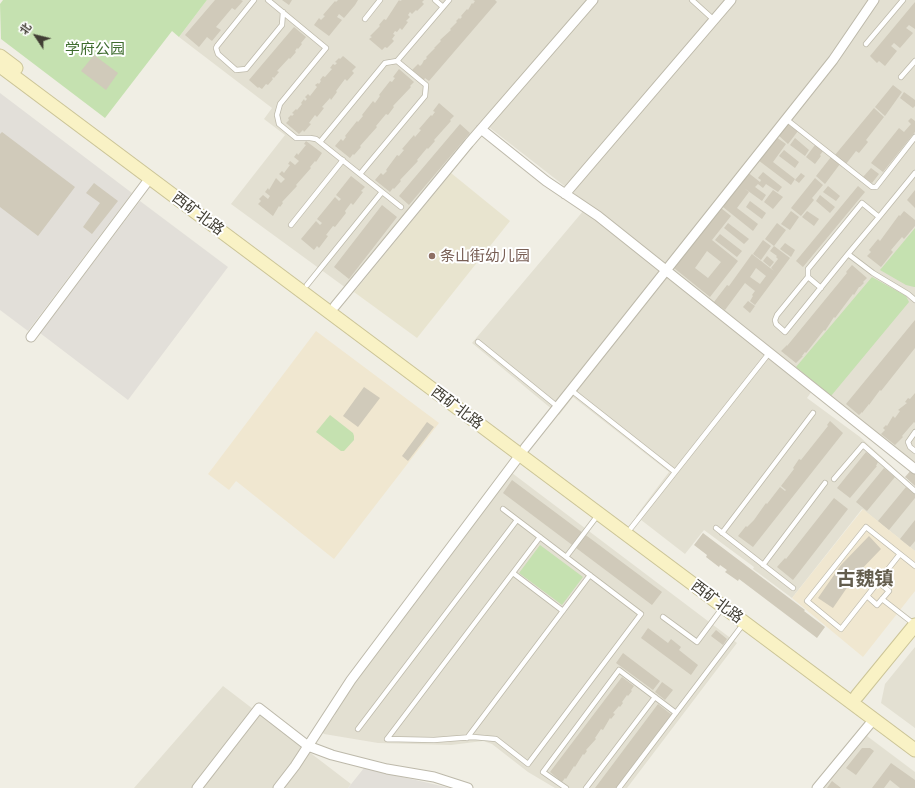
<!DOCTYPE html>
<html>
<head>
<meta charset="utf-8">
<style>
  body { margin:0 }
  #map { position:relative; width:915px; height:788px; overflow:hidden; background:#f0eee4; font-family:"Alegreya Sans","Noto Sans SC",sans-serif }
  canvas { display:block }
  .north { position:absolute; left:16px; top:16px; width:40px; height:40px; -webkit-text-stroke:3px #fff; paint-order:stroke; rotate:305deg; font-size:11px; font-weight:700; line-height:16px; text-align:center; color:#413e34 }
  .north::after { content:''; display:block; margin:auto; width:14px; height:18px; background:#413e34; clip-path:polygon(50% 0,100% 100%,50% 72%,0 100%) }
</style>
</head>
<body>
<div id="map">
<canvas width="915" height="788"></canvas>
<div class="north">北</div>
</div>
<script>
const c = document.querySelector('canvas').getContext('2d');
c.lineJoin = 'round';
function fill(path, color) { c.fillStyle = color; c.fill(path, 'evenodd'); }
const poly = rows => new Path2D(rows.map(r => 'M' + r).join(''));
function stroke(path, color, width, dash) { c.strokeStyle = color; c.lineWidth = width; c.lineCap = dash ? 'butt' : 'round'; c.setLineDash(dash || []); c.stroke(path); }
function write(font, color, halo, rows, align = 'center') {
  c.font = font + ' "Alegreya Sans","Noto Sans SC",sans-serif'; c.lineWidth = 4; c.setLineDash([]); c.textBaseline = 'middle'; c.strokeStyle = halo; c.fillStyle = color; for (const [text, x, y, turn = 0] of rows) {
    c.save(); c.translate(x, y); c.rotate((+turn || 0) * Math.PI / 180); c.textAlign = isNaN(turn) ? turn : align; if (halo) c.strokeText(text, 0, 0); c.fillText(text, 0, 0); c.restore();
  }
}
fill(poly([
  [207,0,915,0,915,464,747,328,481,121,346,288,231,204,285,135,264,119,272,108,179,37],
  [584,210,812,391,807,398,860,437,915,487,915,551,862,509,792,598,753,569,754,567,704,530,685,554,636,516,669,472,573,397,559,415,472,343],
  [512,473,737,643,627,788,555,788,528,772,492,744,483,741,451,745,378,743,324,734,322,732,335,715,333,713,344,699,343,697],
  [915,647,915,728,881,703,885,684],
  [223,686,351,784,348,788,134,788],
  [867,736,915,772,915,788,824,788]
]), '#e3e0d2');
fill(poly([
  [316,331,439,423,334,559,236,481,229,490,208,474],
  [863,509,915,551,915,591,863,657,792,598]
]), '#f0e7d0');
fill(poly([
  [0,93,132,193,28,331,0,310],
  [140,201,228,267,128,400,40,333],
  [364,768,450,788,348,788]
]), '#e2dfd9');
fill(poly([
  [451,173,510,221,417,338,354,292]
]), '#e8e4cf');
fill(poly([
  [3,0,207,0,179,37,172,31,105,118,1,39,0,4],
  [915,228,915,287,914,287,906,285,880,270],
  [872,277,906,296,909,302,831,396,796,367],
  [330,415,353,433,354,436,354,440,344,451,341,451,316,432],
  [540,545,583,577,562,605,519,573]
]), '#c5e1b0');
fill(poly([
  [215,0,241,0,243,1,235,10,232,8,216,27,221,30,212,41,207,37,199,47,185,35],
  [282,0,292,0,289,5],
  [338,0,358,0,355,5,344,18,339,14,337,17,342,20,329,36,314,25,319,18,321,20,325,16,323,15,335,1,336,2],
  [399,0,400,1,402,0,424,0,422,2,424,4,417,11,416,10,412,14,410,12,408,15,410,17,406,21,408,22,402,30,400,28,397,32,395,31,393,34,395,35,392,39,394,41,387,48,385,47,382,50,369,39,372,37,370,36,380,26,379,25,384,19,386,20],
  [473,0,495,0,497,2,429,81,425,78,424,80,412,70,418,64,420,66,422,64,424,60,425,60,427,58,426,57,435,48,434,48,441,41,440,40,451,30,450,29,457,22,456,21,459,18,460,19,462,17,461,16,467,9,468,10,472,3,473,4,475,1],
  [915,2,915,29,909,25,906,28,913,33,900,48,894,43,891,46,897,51,885,66,879,61,877,63,870,56],
  [294,27,306,37,301,43,302,44,298,49,297,48,295,51,296,52,290,59,289,58,277,71,279,72,274,78,273,77,272,78,273,79,268,85,266,84,262,89,259,87,258,88,249,80],
  [94,55,118,73,106,90,81,71],
  [343,56,356,67,352,71,354,73,347,81,345,79,336,91,337,92,331,100,330,98,322,107,324,108,317,117,315,115,309,123,311,124,304,132,303,130,299,134,286,123,289,120,288,118,291,115,292,116,294,114,292,113,296,109,297,110,302,104,301,103,304,99,305,101,307,99,305,97,308,94,310,96,317,87,315,85,318,83,319,84,321,81,320,80,323,76,325,77,332,69,330,68,333,64,335,65,337,63,335,62,339,58,340,59],
  [399,69,414,82,410,86,411,87,393,106,394,107,388,115,386,114,376,126,377,127,360,146,361,147,354,155,353,154,350,158,335,146,341,139,343,141,346,137,345,136,357,121,358,122,363,116,362,115,373,101,375,103,380,96,379,95,390,81,392,82,395,78,393,77],
  [893,85,902,92,885,116,875,107],
  [904,92,915,100,915,106,913,108,900,98],
  [439,103,454,116,450,120,451,121,434,140,435,141,428,149,427,148,417,160,418,161,400,180,401,181,394,189,393,188,390,192,375,180,381,173,383,175,387,171,386,170,397,155,399,156,404,150,402,149,414,135,415,137,421,130,419,129,431,115,432,116,435,112,433,111],
  [874,108,884,117,866,140,868,142,859,153,856,151,846,164,835,155],
  [911,118,915,121,915,132,883,172,871,163,899,128,904,132,911,124,908,121],
  [787,123,798,131,788,144,778,135],
  [460,124,470,133,409,205,399,196],
  [2,132,75,187,38,236,0,207,0,134],
  [776,137,786,144,773,162,795,179,791,185,758,160],
  [795,138,809,150,805,156,790,145],
  [306,141,322,153,316,162,315,161,310,167,311,168,296,185,297,186,282,202,283,203,280,207,279,206,273,216,258,204,261,201,259,199,263,195,268,199,270,196,265,192,268,188,269,190,276,178,281,183,285,179,279,174,282,171,284,173,290,165,288,164,290,161,295,165,299,161,294,157,297,153,298,155,306,145,304,144],
  [815,145,823,151,820,155,821,156,815,164,806,157],
  [784,150,799,162,795,168,779,156],
  [831,157,840,164,825,184,816,176],
  [871,168,879,174,872,183,863,177],
  [746,171,760,182,761,180,758,178,763,172,782,187,778,192,766,184,763,188,758,184,755,187,766,195,762,201,744,188,749,192,737,208,758,224,753,231,723,207,740,184,738,183],
  [801,173,805,176,799,183,795,180],
  [351,176,365,187,361,191,363,192,353,205,351,203,345,211,346,213,335,227,333,226,326,235,328,236,319,248,317,246,314,250,301,239,316,221,320,225,322,223,317,219,335,197,339,201,341,199,336,195],
  [815,178,823,185,812,198,814,200,801,216,791,208],
  [94,183,118,201,92,234,83,227,100,203,86,193],
  [828,186,840,196,836,201,823,192],
  [858,186,865,192,803,267,796,261],
  [773,190,783,197,773,209,764,202],
  [915,190,915,208,907,200],
  [820,195,835,207,830,213,816,201],
  [750,201,766,213,762,219,746,207],
  [382,205,397,217,349,279,334,267],
  [721,208,731,216,712,240,738,261,710,297,674,268],
  [707,251,721,262,708,278,695,268],
  [791,211,799,217,790,230,781,224],
  [807,211,819,219,814,226,802,217],
  [904,211,915,220,915,226,904,239,902,237,891,250,893,252,881,267,867,256,871,252,869,250,878,239,880,241,899,215,900,216],
  [728,223,749,239,744,244,724,228],
  [777,223,786,230,774,246,765,239],
  [720,234,742,251,737,257,715,240],
  [763,240,771,246,761,260,753,254],
  [785,243,795,250,791,257,780,249],
  [774,246,790,258,755,305,750,301,753,296,752,295,755,291,745,283,725,310,714,302,727,285,729,286,752,254,774,271,771,268,778,259,776,257,777,256,770,251],
  [756,268,766,276,760,284,750,277],
  [767,256,774,262,770,267,763,261],
  [852,265,867,278,863,282,864,283,860,287,859,287,854,295,853,294,835,318,834,317,825,331,824,330,806,353,805,352,802,356,803,356,796,363,781,351,787,345,787,346,847,273,846,272],
  [748,301,755,306,750,313,743,307],
  [915,320,915,348,881,391,880,390,869,405,869,404,862,413,862,412,859,415,846,404],
  [364,387,380,398,358,427,343,416],
  [915,393,915,423,914,422,902,436,903,437,895,445,881,434,885,430,883,428,886,425,887,426,893,416,895,418,900,411,898,410,907,403,905,402,908,398,910,399],
  [830,421,843,433,753,547,738,536,746,526,747,527,754,520,766,503,767,504,780,487,785,491,786,490,781,486,794,469,793,468,799,459,801,460,828,426,827,425],
  [427,422,434,427,408,461,402,456],
  [866,452,878,462,876,466,877,466,850,498,837,488],
  [884,468,895,477,867,511,856,502],
  [913,468,915,469,915,486,905,477],
  [512,480,662,592,652,605,503,493],
  [906,487,915,494,915,498,889,530,878,521],
  [834,498,848,509,793,580,777,567,785,558,786,559],
  [915,520,915,541,910,547,900,539],
  [703,533,805,610,804,611,825,627,817,638,739,579,738,581,725,572,727,570,720,565,719,567,706,557,707,555,694,545],
  [869,536,881,549,855,576,833,608,818,598,841,565],
  [648,628,668,643,671,639,681,647,679,650,698,665,691,675,641,638],
  [716,630,727,639,723,645,711,636],
  [623,653,660,681,653,690,616,663],
  [622,677,634,686,631,690,632,691,628,696,627,695,622,702,623,703,620,707,619,706,613,713,615,714,611,719,610,718,603,730,601,729,595,738,596,739,586,750,587,751,584,755,583,754,575,767,574,766,566,779,565,778,562,782,550,772],
  [662,682,673,690,665,700,655,692],
  [658,704,672,715,617,788,595,788],
  [862,748,870,748,874,751,856,775,846,768],
  [891,763,915,780,915,788,900,788,890,780,884,788,872,788],
  [832,781,841,788,827,788]
]), '#d0caba');
const lane = poly([
  [254,0,217,46,216,48,218,54,236,70,246,69,282,25,283,12],
  [268,0,326,48,280,104,277,115,279,124,296,138,310,138,316,139,401,207],
  [435,0,443,7],
  [692,0,714,20],
  [365,19,380,0],
  [866,44,903,0],
  [901,77,915,61],
  [786,119,872,187,876,187,915,137],
  [320,142,385,63,397,61,449,0],
  [360,174,425,96,426,85,397,61],
  [879,217,862,203,808,269,808,277,777,315,775,320,776,324,785,332,848,254,879,217,915,173],
  [291,225,343,160],
  [848,254,873,273,908,294,915,300],
  [808,277,821,288],
  [307,285,382,192],
  [478,342,558,407],
  [571,390,675,472],
  [915,432,908,442,910,447,915,451],
  [834,479,863,445,915,491],
  [631,528,770,352],
  [716,528,793,588],
  [722,533,813,413],
  [900,554,841,629,807,601,866,527,915,566],
  [566,557,598,515],
  [763,565,825,483],
  [513,573,563,611],
  [867,596,877,605,889,591,878,582],
  [882,599,914,624],
  [663,617,697,642,723,607],
  [358,729,517,520],
  [467,738,590,575],
  [387,739,434,740,473,737,496,739,528,764,641,614,503,509],
  [387,739,540,537],
  [566,788,543,772,619,670,676,713],
  [586,788,655,697],
  [619,788,744,623]
]);
const street = poly([
  [481,129,546,181,598,216,915,469],
  [565,194,731,0],
  [335,306,469,143,593,0],
  [31,337,150,178],
  [525,448,833,60,874,0],
  [197,788,259,708,308,746,332,755,387,769,434,777,468,788],
  [278,788,295,766,351,680,520,455],
  [817,788,874,719]
]);
const secondary = poly([
  [0,56,16,68],
  [0,66,915,750],
  [857,696,915,625]
]);
stroke(lane, '#bdb9aa', 6);
stroke(street, '#bdb9aa', 11);
stroke(secondary, '#cbc497', 15);
stroke(lane, '#fff', 4.5);
stroke(street, '#fff', 9);
stroke(secondary, '#f9f2c5', 13);
for (const [x, y, r, color] of [
  [432,256,4,"#8d6e63"]
]) { const dot = new Path2D(); dot.arc(x, y, r, 0, 2 * Math.PI); c.fillStyle = color; c.fill(dot); stroke(dot, '#fff', 1.5); }
write('15px', '#3e6c2e', '#fff', [
  ["学府公园",95,49]
]);
write('15px', '#413e34', '#fff', [
  ["西矿北路",198,214,37],
  ["西矿北路",457,408,37],
  ["西矿北路",717,602,37]
]);
write('15px', '#785e54', '#fff', [
  ["条山街幼儿园",440,256]
], 'left');
write('bold 19px', '#635d4d', '#fff', [
  ["古魏镇",865,579]
]);
</script>
</body>
</html>
